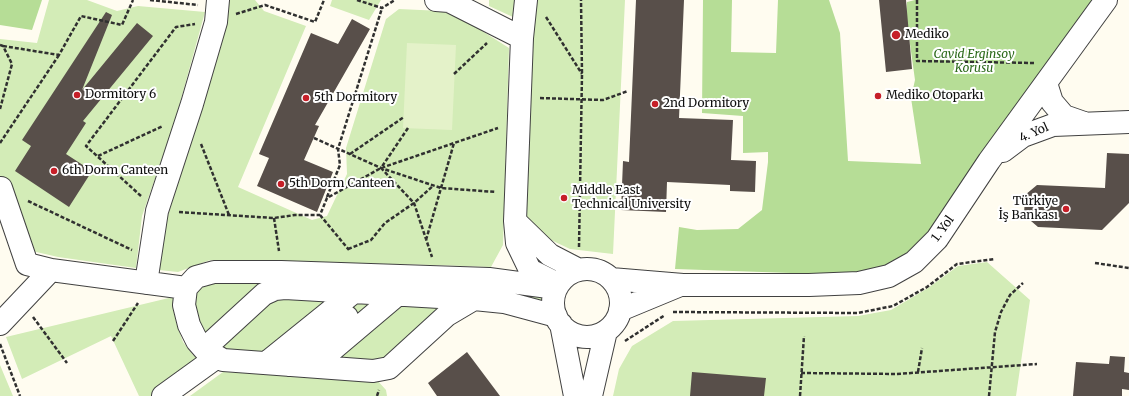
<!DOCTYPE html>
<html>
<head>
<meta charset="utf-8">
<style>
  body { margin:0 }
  canvas { display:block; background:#fffcf0 }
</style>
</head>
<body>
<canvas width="1129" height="396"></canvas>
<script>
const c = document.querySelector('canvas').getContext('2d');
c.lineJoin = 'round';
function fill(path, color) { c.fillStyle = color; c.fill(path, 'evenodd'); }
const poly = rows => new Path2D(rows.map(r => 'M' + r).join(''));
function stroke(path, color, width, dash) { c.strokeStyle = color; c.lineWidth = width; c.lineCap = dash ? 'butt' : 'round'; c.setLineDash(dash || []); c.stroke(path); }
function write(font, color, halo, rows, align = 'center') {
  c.font = font + ' Merriweather,serif'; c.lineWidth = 4; c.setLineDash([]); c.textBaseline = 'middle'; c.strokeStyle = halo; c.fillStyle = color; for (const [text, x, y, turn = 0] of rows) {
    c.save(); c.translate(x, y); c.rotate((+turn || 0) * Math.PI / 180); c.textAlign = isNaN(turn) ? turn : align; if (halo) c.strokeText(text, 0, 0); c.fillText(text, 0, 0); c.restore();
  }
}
fill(poly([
  [49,0,87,0,117,11,138,6,205,12,175,121,142,216,136,268,58,257,32,251,0,216,0,39,37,43],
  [229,0,255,0,264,11,306,26,238,187,312,220,327,216,347,174,346,148,386,19,399,9,442,11,468,22,509,48,503,245,491,267,435,265,210,260,178,272,159,270,166,222,226,24],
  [332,0,381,0,369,20,330,6],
  [489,0,515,0,513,17,489,6],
  [536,0,625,0,613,254,570,249,551,240,525,215,531,21],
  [987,262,1030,300,1016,396,613,396,619,369,632,346,673,321,858,316,891,310,928,288,958,266],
  [196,277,440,278,554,299,554,307,474,299,389,368,204,349,186,288],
  [173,297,176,322,183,342,193,355,207,363,161,396,139,396,111,336,22,379,6,337],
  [0,365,13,396,0,396],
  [223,372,377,380,386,390,387,396,190,396]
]), '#d3ecb7');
fill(poly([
  [0,0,42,0,32,30,0,25],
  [703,0,732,0,731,52,776,53,778,0,829,0,840,33,848,161,921,164,911,98,915,80,906,15,907,2,915,0,1100,0,948,207,903,262,875,271,820,274,675,269,679,227,697,230,738,229,762,210,768,162,768,152,743,153,743,116,702,113]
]), '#b6dd96');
fill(poly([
  [407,43,456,45,452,130,403,128]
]), '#e4f2c9');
fill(poly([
  [636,0,684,0,679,118,733,120,731,160,756,161,755,192,730,191,730,185,667,182,666,212,621,210,623,161,629,162],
  [879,0,906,0,912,69,886,72],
  [106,12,112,15,82,90,137,23,153,36,83,121,86,123,66,154,92,171,69,207,15,171,31,146,22,140],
  [352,19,370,29,315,125,319,126,304,160,333,172,317,212,257,186,269,158,259,154,311,33,338,44],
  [1107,153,1129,154,1129,203,1102,230,1038,227,1024,215,1025,195,1037,185,1105,188],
  [467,352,500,396,437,396,428,383],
  [1110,356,1125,357,1124,372,1129,373,1129,390,1122,389,1122,396,1073,396,1076,362,1109,364],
  [692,372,766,378,764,396,690,396]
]), '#584f4a');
const minor = poly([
  [436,0,449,1,522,38],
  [526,0,522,38,515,221,517,243,530,270,556,283],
  [1046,83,1052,102,1064,116,1084,123],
  [1003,151,1023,136,1053,125,1129,122],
  [1,188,27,264,51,270],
  [515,221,550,255,579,270],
  '553 303a34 34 0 1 1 68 0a34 34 0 1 1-68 0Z',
  [611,279,683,285,809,285,859,283,889,276,914,262,937,239,989,161,1106,0],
  [146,283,157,211,192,104,216,22,218,0],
  [620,310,678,286],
  [556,316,504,302,474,299,447,315,389,368,373,371,223,360,204,349,197,341,189,325,184,305,186,288,196,277,214,272,281,272,489,279,556,288],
  [0,324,51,270,186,288],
  [561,324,575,396],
  [204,349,264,294,275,289,285,288,474,299],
  [266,363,354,292],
  [289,365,347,317],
  [313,366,397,295],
  [163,396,217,357],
  [591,396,606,331]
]);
stroke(minor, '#414141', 24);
stroke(poly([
  [150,0,198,5],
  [357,0,382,8,395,0],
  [917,0,917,61,1034,63],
  [236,14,265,5,315,22,324,0],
  [546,17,582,74],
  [0,45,3,46,12,64,0,109],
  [3,46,59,55,81,16,122,25,133,0],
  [454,74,487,43],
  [540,98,603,100,628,91],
  [408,128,381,168,414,203,432,257],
  [314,138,381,168,441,188,496,192],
  [0,143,59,55],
  [201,144,229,215],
  [350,154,404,117],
  [98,156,163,126],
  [141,196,86,146,176,27,195,24],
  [327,197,340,165,338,149,382,8],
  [28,201,132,250],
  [179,212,274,218,295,215,320,215,327,198,381,168,498,128],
  [320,215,349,250],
  [274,218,279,251],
  [426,240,454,143],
  [579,247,582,74,581,0],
  [348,249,371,240,385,223,414,203,434,185],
  [1095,263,1129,268],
  [673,312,858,313,893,306,927,287,957,264,995,259],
  [33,317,67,363],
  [113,341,138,303],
  [625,341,665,315],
  [0,344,20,396],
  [918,372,922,348],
  [801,373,897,374,1037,364],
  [377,396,379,390],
  [800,396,804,336],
  [989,396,995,332,1001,312,1010,295,1023,283]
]), '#303030', 2.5, [4, 2]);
stroke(minor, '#fff', 22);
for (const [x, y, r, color] of [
  [896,35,5,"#c61f28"],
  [77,95,4,"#c61f28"],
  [878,96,4,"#c61f28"],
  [306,98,4,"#c61f28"],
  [655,104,4,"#c61f28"],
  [54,171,4,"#c61f28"],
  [281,184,4,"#c61f28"],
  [564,198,4,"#c61f28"],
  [1066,209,4,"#c61f28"]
]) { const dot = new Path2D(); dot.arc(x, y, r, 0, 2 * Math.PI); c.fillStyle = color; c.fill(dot); stroke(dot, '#fff', 1.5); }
write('12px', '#0e0e0e', '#fff', [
  ["Mediko",905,35],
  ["Dormitory 6",85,95],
  ["Mediko Otoparkı",886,96],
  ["5th Dormitory",314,98],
  ["2nd Dormitory",663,104],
  ["6th Dorm Canteen",62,171],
  ["5th Dorm Canteen",289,184],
  ["Middle East",572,191],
  ["Technical University",572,205],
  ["Türkiye",1058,202,"right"],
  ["İş Bankası",1058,216,"right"]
], 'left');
write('italic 12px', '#2c6a1b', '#fff', [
  ["Cavid Erginsoy",974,55],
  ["Korusu",974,69]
]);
write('12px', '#0e0e0e', '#fff', [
  ["4. Yol",1034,133,-24],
  ["1. Yol",943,229,-54]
]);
</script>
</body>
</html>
